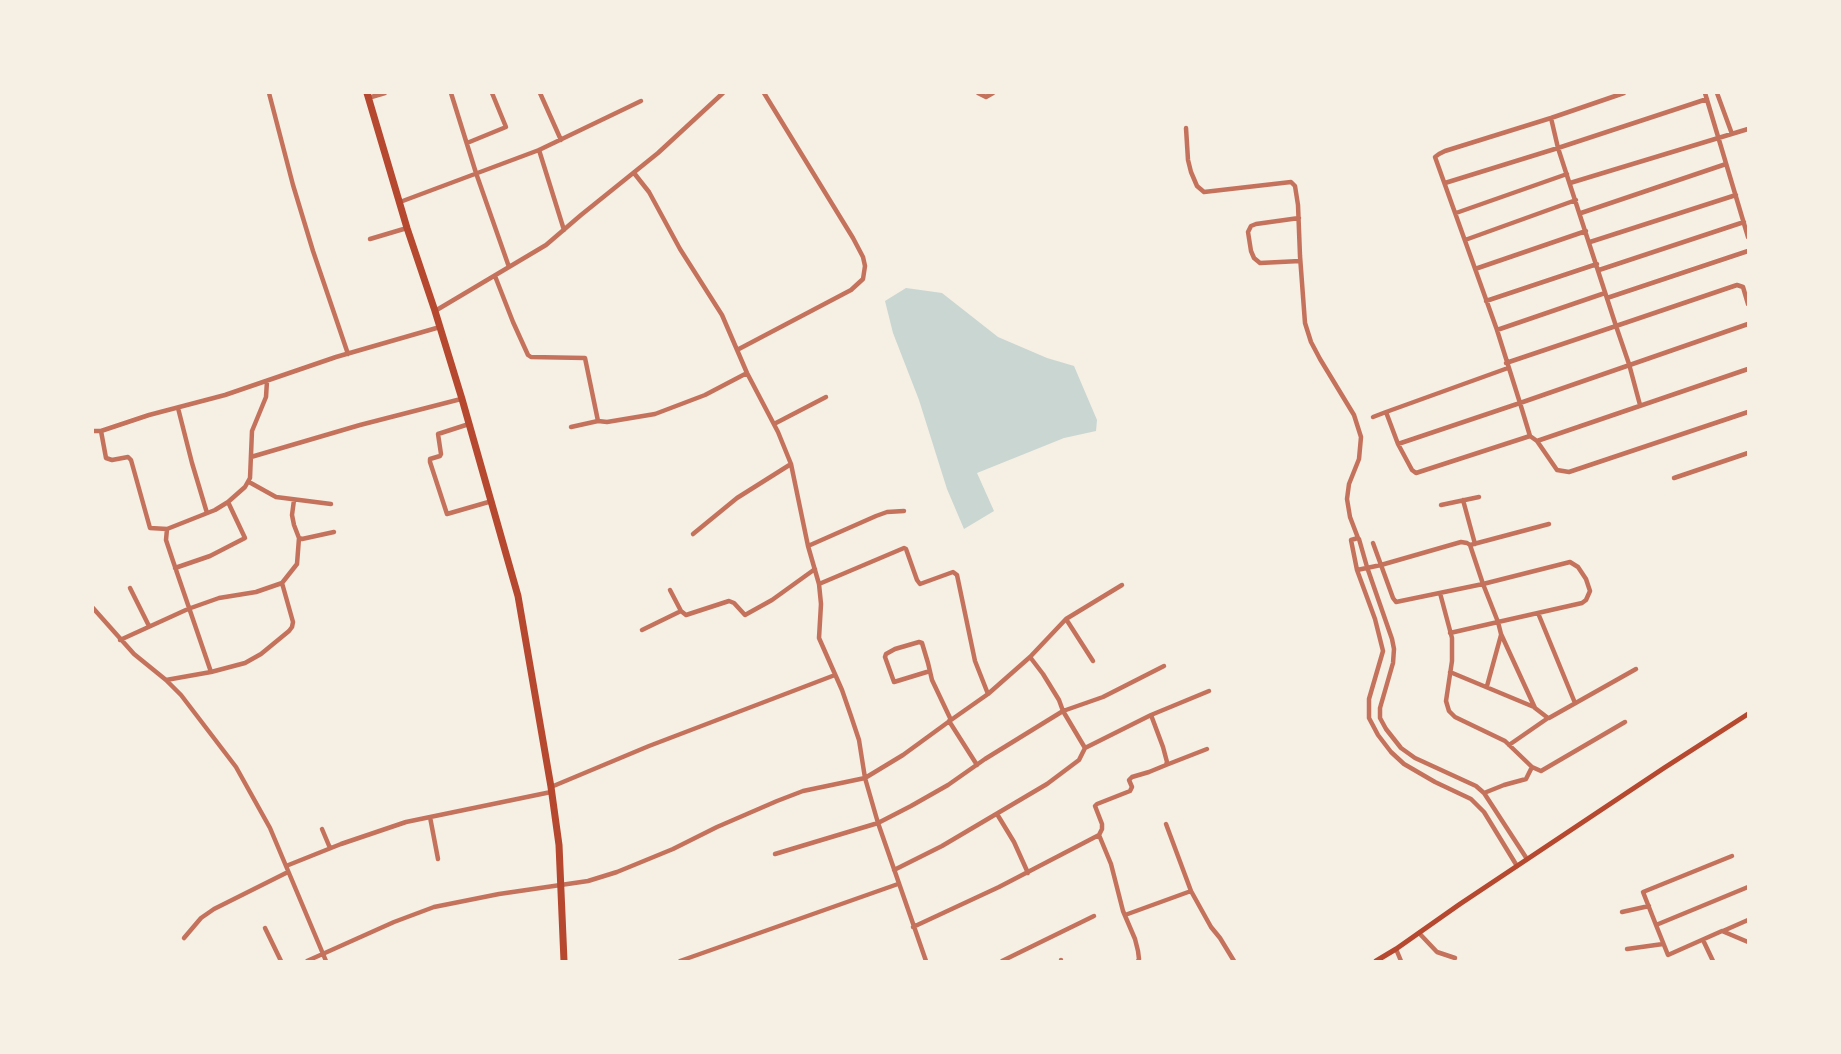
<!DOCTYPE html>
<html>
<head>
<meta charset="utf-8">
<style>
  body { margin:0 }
  #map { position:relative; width:1841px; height:1054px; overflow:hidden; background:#f6efe4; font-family:Cabin,sans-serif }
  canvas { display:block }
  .frame { position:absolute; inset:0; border:94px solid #f6efe4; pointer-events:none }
</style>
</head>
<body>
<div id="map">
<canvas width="1841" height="1054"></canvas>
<div class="frame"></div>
</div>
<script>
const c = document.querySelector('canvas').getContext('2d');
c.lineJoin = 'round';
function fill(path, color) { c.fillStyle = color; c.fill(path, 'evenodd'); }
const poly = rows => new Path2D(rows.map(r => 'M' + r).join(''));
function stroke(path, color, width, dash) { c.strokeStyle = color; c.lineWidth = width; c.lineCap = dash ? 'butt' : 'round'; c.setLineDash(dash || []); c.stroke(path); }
fill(poly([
  [906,288,942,293,998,337,1047,358,1074,366,1097,420,1096,431,1064,438,977,473,994,511,964,529,947,489,919,400,893,333,885,301]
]), '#c9d6d2');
stroke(poly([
  [269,93,293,185,313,251,348,354],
  [451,93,476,173,509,267],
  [540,93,561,140],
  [978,93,986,97,993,93],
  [1705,93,1748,237],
  [1717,93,1732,134],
  [368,98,385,93],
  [1551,118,1558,148,1616,326,1737,285,1743,287,1748,304],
  [1186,128,1188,160,1191,172,1197,186,1204,192,1291,182,1295,186,1298,205,1300,256,1305,323,1311,342,1320,359,1354,415,1361,437,1359,459,1349,484,1347,499,1350,517,1358,538],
  [467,143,506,127,492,93],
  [539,150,564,230],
  [634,173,649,192,680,249,722,315,747,373,778,432,791,464,808,546,819,584,821,604,819,638,842,690,851,716,859,740,865,778,878,823,926,961],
  [1445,183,1558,148,1707,99],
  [1570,183,1748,129],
  [400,202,539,150,641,101],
  [1456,213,1567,174],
  [1581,213,1726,164],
  [1299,218,1256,224,1251,226,1248,232,1251,251,1254,258,1260,263,1300,261],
  [370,239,407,228],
  [1465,240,1576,200],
  [1590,242,1736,195],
  [1475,269,1586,231],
  [1599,270,1744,222],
  [495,276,513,322,528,355,531,357,585,358,598,421,607,422,655,414,705,395,747,373],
  [1607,298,1748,251],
  [1486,301,1597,264],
  [435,311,546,245,581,215,658,153,723,93],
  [1748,324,1520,403,1530,436,1537,441,1748,369],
  [1497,330,1605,293],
  [737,350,851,290,863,279,865,266,863,257,853,238,764,93],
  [1506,363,1616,326,1629,364,1640,405],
  [178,408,192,463,207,513],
  [1373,417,1386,412],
  [469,424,438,434,441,454,440,456,430,459,430,462,447,514,492,501],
  [774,424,826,397],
  [571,427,598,421],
  [93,431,101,431,149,415,225,395,336,357,440,327],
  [101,431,106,458,112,460,128,457,131,460,150,528,167,529],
  [1530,436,1416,473,1412,470,1398,444,1520,403,1497,330,1435,157,1439,154,1445,151,1551,118,1624,93],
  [1537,441,1557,470,1569,472,1748,412],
  [1398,444,1386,412,1508,368],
  [251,457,360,425,461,399],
  [1674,478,1748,453],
  [249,482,276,497,331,504],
  [294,500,292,515,294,525,299,538,302,539,334,532],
  [1463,500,1475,544],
  [1441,505,1479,497],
  [693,534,737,498,791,464],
  [1470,545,1549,524],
  [808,546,876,516,887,512,904,511],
  [175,568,210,556,245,538,228,502],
  [1357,570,1381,565,1461,542,1467,543,1470,545,1483,584,1396,602,1393,598,1373,543],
  [819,584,904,548,906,549,917,580,920,584,953,572,957,575,975,661,988,694,1030,657,1066,619,1122,585],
  [130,588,149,626],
  [670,590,681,611,686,615,729,601,734,603,745,615,772,600,815,569],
  [1440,593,1452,638,1452,661,1446,701,1449,711,1455,717,1505,741,1532,767,1526,779,1504,785,1484,793],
  [93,608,134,654,166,680,211,672,245,663,261,654,289,631,292,627,293,622,282,583],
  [1538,613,1575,703],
  [1066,619,1093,661],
  [642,630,681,611],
  [1450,633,1498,622,1582,603,1586,600,1590,591,1586,579,1578,567,1570,562,1483,584,1498,622,1501,634,1535,708,1548,718,1509,745],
  [120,640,188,609,219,598,256,592,282,583,297,564,299,538],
  [930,671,894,682,885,657,886,654,895,649,919,642,922,643,928,663,932,680,951,720,988,694],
  [211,672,173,561,166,540,167,529,215,510,228,502,245,487,250,478,252,431,266,397,267,381],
  [1450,672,1534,707],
  [166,680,181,695,236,767,270,828,326,961],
  [1487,686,1501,635],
  [1151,715,1209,691],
  [1549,718,1636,669],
  [949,721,977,765],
  [1085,748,1063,711,1103,697,1164,666],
  [1166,765,1207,749],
  [1532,767,1541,771,1625,722],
  [551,787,649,746,835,675],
  [997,814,1014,842,1028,873],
  [430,817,438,859],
  [322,829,330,848],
  [1099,835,1111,864,1123,911,1135,939,1138,951,1139,959,1138,961],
  [775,854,878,823,911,806,948,785,985,759,1063,711,1059,700,1043,674,1030,657],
  [286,866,341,844,406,822,551,792],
  [1517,866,1484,812,1471,799,1435,782,1404,764,1391,752,1378,735,1369,718,1369,699,1383,651,1375,619,1357,570,1351,540,1358,538,1359,539,1367,567,1392,639,1394,649,1393,663,1380,708,1380,718,1386,729,1401,748,1415,758,1476,786,1484,793,1527,859],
  [894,870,942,846,1047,784,1079,760,1085,748,1151,715,1163,747,1167,762,1166,765,1149,772,1132,777,1129,780,1132,787,1130,791,1097,804,1095,806,1102,824,1102,829,1099,835,999,887,913,927],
  [1748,887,1656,925,1668,955,1722,931,1748,942],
  [1191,891,1211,927,1220,938,1234,961],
  [1622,912,1649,906],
  [1125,915,1191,891,1166,824],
  [1656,925,1643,892,1732,856],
  [265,928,281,961],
  [1723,931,1748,920],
  [1419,933,1437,952,1455,958],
  [184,938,201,918,214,909,288,872],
  [1703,940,1713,961],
  [1396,949,1401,961],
  [1627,949,1663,944],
  [1061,960,1061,961],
  [307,961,394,922,434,907,499,894,588,881,617,872,673,849,717,827,777,801,803,791,865,778,903,755,951,720],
  [680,961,898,884],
  [1002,961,1094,916]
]), '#c5725c', 4.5);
stroke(poly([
  [1376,961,1396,949,1460,904,1664,768,1748,714]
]), '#b5482f', 5);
stroke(poly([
  [367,93,407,228,435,311,462,399,518,596,551,787,559,845,564,961]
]), '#b5482f', 7);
</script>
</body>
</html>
